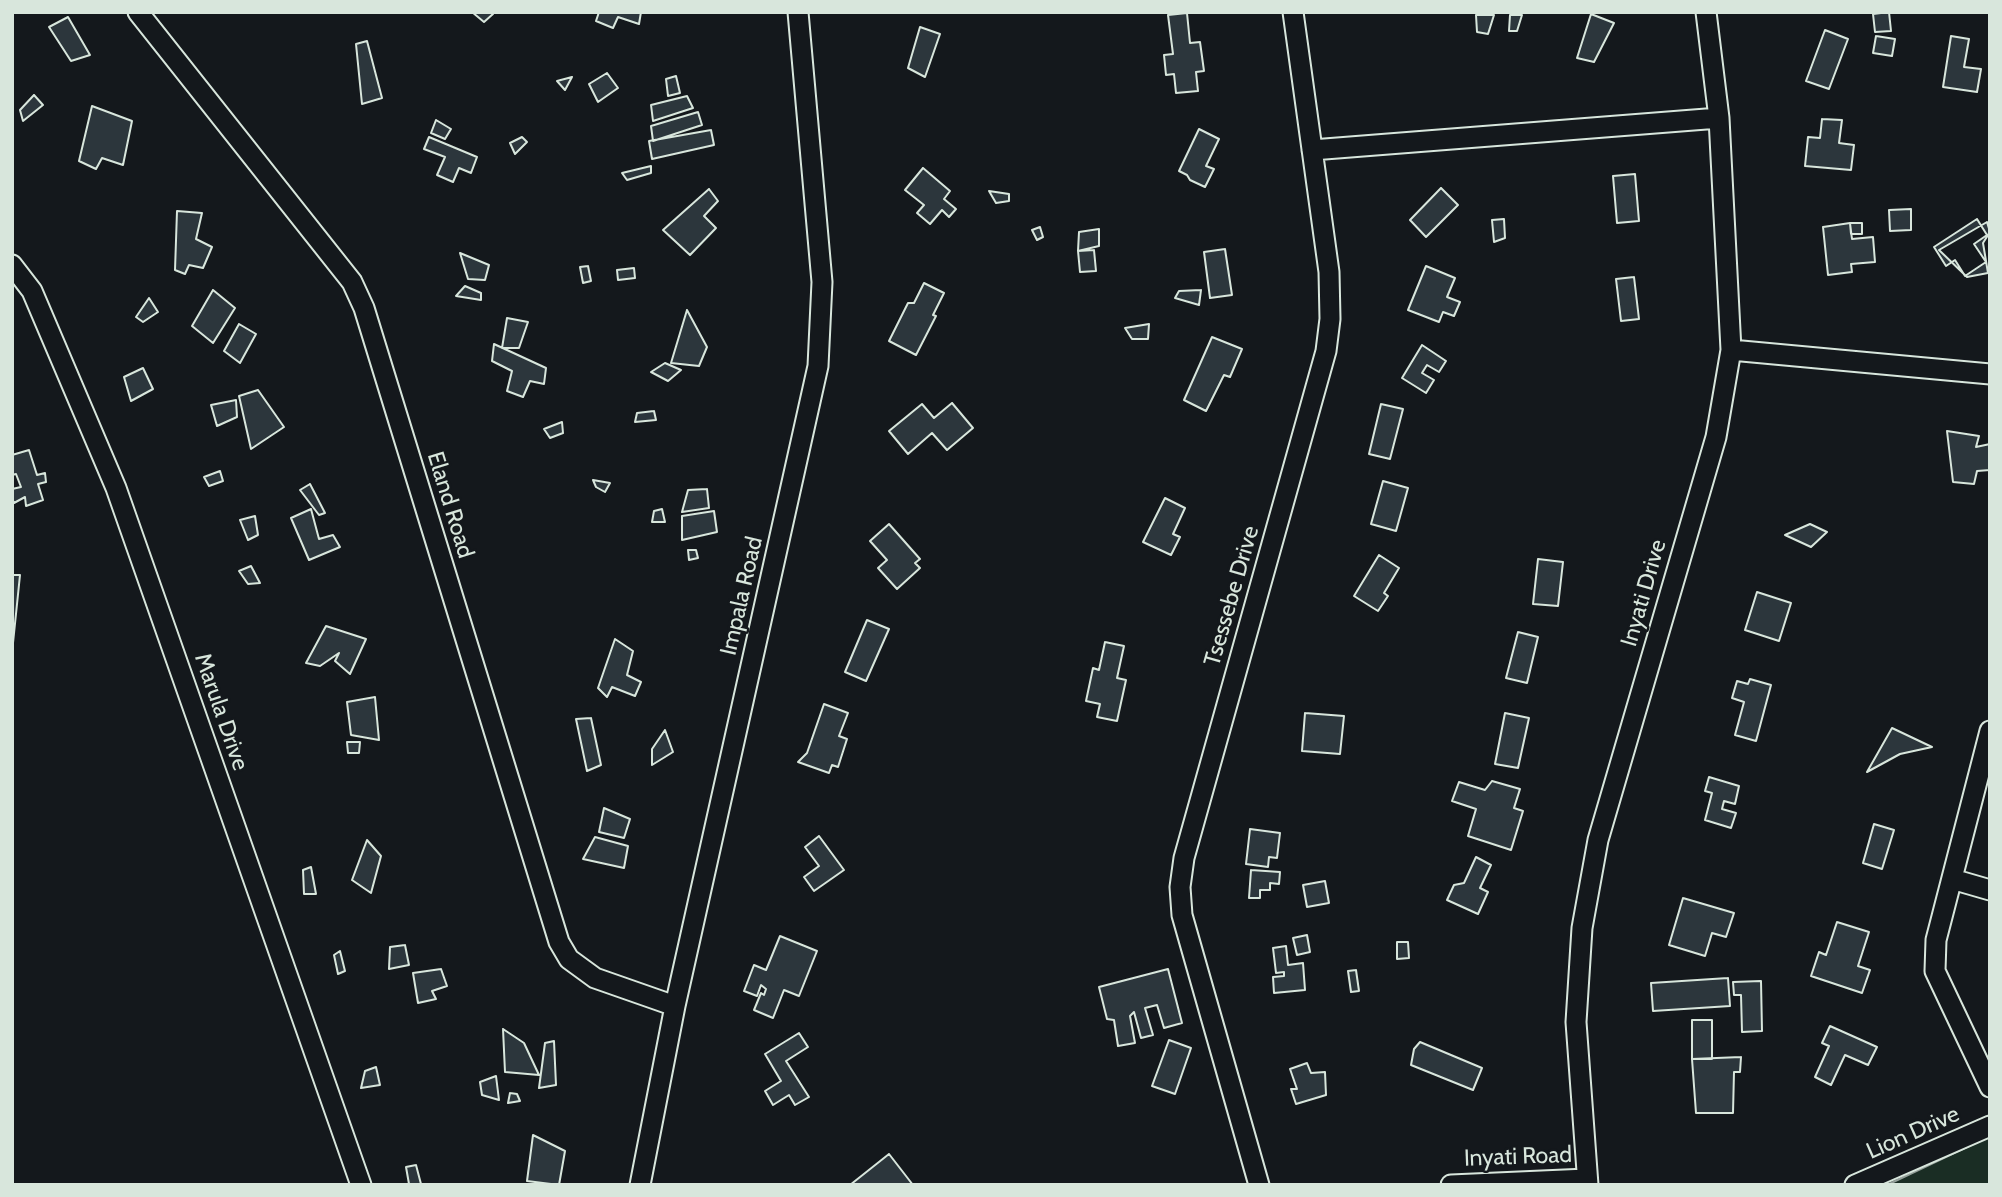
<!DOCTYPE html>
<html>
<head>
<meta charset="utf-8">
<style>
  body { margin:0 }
  #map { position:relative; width:2002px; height:1197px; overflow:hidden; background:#14181c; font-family:Cabin,sans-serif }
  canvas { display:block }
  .frame { position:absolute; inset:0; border:14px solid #d8e6dc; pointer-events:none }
</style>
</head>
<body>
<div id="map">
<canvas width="2002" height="1197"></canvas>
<div class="frame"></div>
</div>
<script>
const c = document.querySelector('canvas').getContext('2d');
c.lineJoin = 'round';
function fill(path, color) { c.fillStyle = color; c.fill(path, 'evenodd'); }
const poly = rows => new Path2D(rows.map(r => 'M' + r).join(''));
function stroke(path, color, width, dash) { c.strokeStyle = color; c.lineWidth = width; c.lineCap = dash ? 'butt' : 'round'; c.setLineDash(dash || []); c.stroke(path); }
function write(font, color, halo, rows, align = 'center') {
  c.font = font + ' Cabin,sans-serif'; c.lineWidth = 5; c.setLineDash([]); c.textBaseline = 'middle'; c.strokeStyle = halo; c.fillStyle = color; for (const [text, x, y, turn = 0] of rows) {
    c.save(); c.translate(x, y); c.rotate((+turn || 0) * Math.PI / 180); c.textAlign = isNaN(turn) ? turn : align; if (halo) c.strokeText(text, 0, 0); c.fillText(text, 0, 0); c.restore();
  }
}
const green = poly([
  [1990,1136,1990,1185,1887,1185,1990,1136]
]);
fill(green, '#1a2d24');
stroke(green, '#939e99', 2);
const building = poly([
  [472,12,491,12,493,14,484,22,472,12],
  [599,12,641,12,639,24,618,17,613,28,596,21,599,12],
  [1889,12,1891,31,1875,32,1873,14,1889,12],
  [1187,13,1190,43,1200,42,1204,71,1196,72,1198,91,1176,93,1174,74,1166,75,1164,55,1173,54,1168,15,1187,13],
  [1591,14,1614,23,1594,62,1577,58,1591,14],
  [1476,15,1494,15,1488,34,1477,32,1476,15],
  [1510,15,1522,15,1517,31,1509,31,1510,15],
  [68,17,90,55,71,61,49,27,68,17],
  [920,27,940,34,925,77,908,68,920,27],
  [1825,30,1848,39,1829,89,1806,81,1825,30],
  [1876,36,1895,39,1892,56,1873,53,1876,36],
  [1951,36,1969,39,1964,67,1981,69,1977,92,1943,87,1951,36],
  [367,41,382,98,362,104,356,44,367,41],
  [607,73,618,88,598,102,589,84,607,73],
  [676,76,680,93,668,96,666,79,676,76],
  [572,77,565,90,557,81,572,77],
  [34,95,43,105,23,121,20,110,34,95],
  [687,96,693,108,653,121,651,105,687,96],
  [92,106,132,121,123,165,102,158,96,169,79,161,92,106],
  [698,112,702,125,653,141,651,126,698,112],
  [1822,119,1842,120,1839,143,1854,145,1851,170,1805,166,1808,137,1820,138,1822,119],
  [436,120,451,129,445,139,431,133,436,120],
  [1199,129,1219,139,1206,166,1214,169,1205,187,1190,180,1187,175,1179,171,1199,129],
  [711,130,714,145,652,159,649,141,711,130],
  [429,137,477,157,471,173,459,168,453,182,437,175,445,157,424,149,429,137],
  [522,137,527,142,515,154,510,143,522,137],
  [651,166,651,173,627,180,622,173,651,166],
  [923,168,950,191,944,199,956,209,949,217,942,210,930,224,917,213,924,205,905,190,923,168],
  [1635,174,1639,221,1617,223,1613,176,1635,174],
  [1441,188,1458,205,1426,237,1410,220,1441,188],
  [709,189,718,201,704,216,716,228,690,255,663,230,709,189],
  [989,191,1009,194,1009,201,996,203,989,191],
  [1911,209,1911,230,1890,231,1889,210,1911,209],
  [177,211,202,213,196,239,212,247,203,268,189,265,185,274,175,270,177,211],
  [1504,219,1505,238,1494,242,1492,220,1504,219],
  [1977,219,1987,235,1974,244,1986,262,1965,276,1955,260,1946,266,1934,247,1977,219],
  [1987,222,1990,232,1983,243,1988,273,1967,277,1939,250,1987,222],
  [1850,223,1862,223,1862,234,1851,234,1850,223],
  [1850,223,1852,239,1873,237,1875,262,1851,264,1852,272,1828,275,1823,227,1850,223],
  [1040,227,1043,237,1037,240,1032,230,1040,227],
  [1099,229,1099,246,1078,251,1079,232,1099,229],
  [1225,249,1232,295,1210,298,1204,252,1225,249],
  [1094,250,1096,271,1080,272,1078,251,1094,250],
  [460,253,489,265,485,280,468,279,460,253],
  [588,266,591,281,583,283,580,267,588,266],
  [1426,266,1455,278,1447,297,1460,302,1454,316,1443,312,1439,322,1408,310,1426,266],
  [634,268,635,278,618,280,617,270,634,268],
  [1634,277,1639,319,1621,321,1616,279,1634,277],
  [924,283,944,293,933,315,936,316,916,355,889,341,908,303,914,303,924,283],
  [465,286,481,293,481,300,456,296,465,286],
  [213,290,235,308,213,343,192,326,213,290],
  [1201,290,1199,305,1175,298,1179,291,1201,290],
  [149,298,158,312,143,322,136,317,149,298],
  [687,310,707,347,699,366,671,363,687,310],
  [507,318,528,322,519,348,502,348,507,318],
  [239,324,256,334,240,363,224,351,239,324],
  [1149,324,1148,339,1132,339,1125,328,1149,324],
  [1212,337,1242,349,1230,377,1224,375,1206,411,1184,400,1212,337],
  [494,344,546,368,544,384,530,381,523,397,507,391,512,371,492,361,494,344],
  [1422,345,1446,361,1439,372,1427,365,1422,373,1434,380,1426,393,1402,378,1422,345],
  [665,363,681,370,668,381,651,372,665,363],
  [143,368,153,389,131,401,124,377,143,368],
  [258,390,284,427,251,449,239,396,258,390],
  [236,400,237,417,217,426,211,405,236,400],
  [952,403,973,428,947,450,932,433,908,454,889,431,922,404,934,418,952,403],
  [1381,404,1403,409,1390,459,1369,454,1381,404],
  [654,411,656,420,635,422,637,413,654,411],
  [562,422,563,433,550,438,544,429,562,422],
  [1947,431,1979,436,1976,447,1990,444,1990,470,1977,471,1974,484,1953,482,1947,431],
  [29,450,37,475,45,473,46,482,38,484,43,500,26,506,25,497,14,503,12,498,12,489,21,487,16,474,12,475,12,455,29,450],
  [220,471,223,481,209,486,204,477,220,471],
  [593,480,610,483,605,492,596,487,593,480],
  [1383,481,1408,488,1396,531,1371,524,1383,481],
  [310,484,325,513,319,515,300,490,310,484],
  [707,489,709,508,682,512,688,490,707,489],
  [1165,498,1185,508,1173,534,1180,537,1171,555,1143,542,1165,498],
  [311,509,319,539,333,535,340,547,309,560,291,518,311,509],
  [662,509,665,522,652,522,654,511,662,509],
  [714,511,717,532,682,540,682,516,714,511],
  [255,516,258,535,248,540,240,520,255,516],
  [889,524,920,559,915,563,920,568,897,589,878,568,887,560,870,541,889,524],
  [1810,524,1827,532,1811,547,1785,535,1810,524],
  [688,550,696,550,698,558,689,560,688,550],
  [1379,555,1399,568,1384,593,1388,596,1378,611,1354,596,1379,555],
  [1538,559,1563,562,1558,606,1533,604,1538,559],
  [251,566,260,583,248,584,239,571,251,566],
  [12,575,20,575,13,643,12,643,12,575],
  [1757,592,1791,603,1779,641,1745,630,1757,592],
  [867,620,889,629,866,681,845,672,867,620],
  [326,626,366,639,350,674,335,661,339,653,320,666,306,663,326,626],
  [1518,632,1538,637,1527,683,1506,678,1518,632],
  [615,639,633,651,627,675,641,682,635,696,612,687,607,697,598,688,615,639],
  [1105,642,1124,646,1117,678,1126,680,1117,721,1097,717,1100,704,1086,701,1093,668,1099,670,1105,642],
  [1750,679,1771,685,1756,741,1735,735,1744,702,1732,698,1737,681,1748,684,1750,679],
  [375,697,379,740,351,735,347,702,375,697],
  [824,704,848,713,839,736,847,739,838,767,832,765,829,773,798,762,807,753,824,704],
  [1305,713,1344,716,1340,754,1302,751,1305,713],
  [1505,713,1529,718,1518,768,1495,764,1505,713],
  [591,718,601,765,587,771,576,719,591,718],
  [1892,728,1932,747,1900,754,1867,772,1892,728],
  [665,730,673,752,652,765,652,749,665,730],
  [347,742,360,742,359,753,348,753,347,742],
  [1709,777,1739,786,1735,804,1724,801,1722,809,1736,813,1731,828,1705,820,1712,793,1705,791,1709,777],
  [1492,781,1520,789,1514,808,1523,811,1511,850,1468,836,1476,809,1452,801,1459,782,1485,790,1492,781],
  [604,808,630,819,624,838,599,832,604,808],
  [1874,824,1894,830,1882,869,1863,863,1874,824],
  [1250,829,1280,833,1277,858,1269,857,1268,867,1246,864,1250,829],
  [819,836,844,870,814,891,804,877,819,866,805,847,819,836],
  [595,837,628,846,624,868,583,859,595,837],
  [367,840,381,856,371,893,352,880,367,840],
  [1476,857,1491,865,1480,888,1488,892,1478,914,1447,900,1454,885,1464,883,1476,857],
  [311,867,316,894,304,894,303,870,311,867],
  [1251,870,1280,872,1279,884,1270,883,1270,890,1260,890,1260,898,1249,898,1251,870],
  [1325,881,1329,903,1307,907,1303,885,1325,881],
  [1683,898,1734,913,1726,937,1712,933,1705,956,1669,945,1683,898],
  [1837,922,1869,932,1858,966,1870,970,1862,993,1811,976,1819,952,1826,955,1837,922],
  [1307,935,1310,952,1297,955,1293,938,1307,935],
  [780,936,817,951,799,996,784,990,773,1018,754,1010,761,993,764,995,766,989,761,985,757,996,744,991,754,965,766,970,780,936],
  [1397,942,1408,942,1409,958,1397,959,1397,942],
  [405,945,409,965,389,969,390,947,405,945],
  [1286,946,1288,965,1303,963,1305,990,1274,993,1273,977,1284,976,1284,972,1276,973,1273,948,1286,946],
  [340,951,345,971,338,974,334,955,340,951],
  [441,969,447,986,432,991,436,999,418,1003,413,973,441,969],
  [1168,969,1182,1023,1164,1028,1157,1005,1145,1008,1153,1035,1141,1038,1134,1012,1130,1016,1135,1043,1118,1046,1114,1020,1107,1019,1099,987,1168,969],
  [1356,970,1359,991,1351,992,1348,971,1356,970],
  [1728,978,1730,1006,1653,1011,1651,983,1728,978],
  [1761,981,1762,1031,1742,1032,1741,995,1734,995,1733,982,1761,981],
  [1692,1020,1712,1020,1712,1059,1692,1059,1692,1020],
  [1830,1026,1877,1047,1868,1065,1845,1055,1831,1085,1815,1077,1829,1046,1822,1043,1830,1026],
  [503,1029,524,1043,539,1075,505,1072,503,1029],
  [799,1033,808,1047,786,1061,809,1097,795,1105,789,1095,773,1105,765,1091,781,1081,765,1054,799,1033],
  [1169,1040,1191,1048,1175,1094,1152,1086,1169,1040],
  [554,1041,556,1085,539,1088,545,1043,554,1041],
  [1420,1042,1482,1068,1473,1090,1411,1065,1414,1049,1420,1042],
  [1741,1057,1740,1072,1734,1072,1733,1113,1696,1113,1692,1059,1741,1057],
  [1307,1063,1311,1073,1325,1072,1326,1095,1296,1104,1291,1089,1297,1089,1290,1069,1307,1063],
  [376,1067,380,1085,361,1088,365,1071,376,1067],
  [496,1076,499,1100,482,1095,480,1082,496,1076],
  [510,1093,517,1094,520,1101,508,1103,510,1093],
  [533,1135,565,1151,559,1185,527,1181,533,1135],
  [889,1154,913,1185,850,1185,889,1154],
  [416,1165,421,1184,409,1184,406,1167,416,1165]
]);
fill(building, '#2c363c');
stroke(building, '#d8e6dc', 2);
const minor = poly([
  [138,12,352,282,364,308,559,942,569,959,595,978,675,1006],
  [1312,150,1719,118],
  [12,265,32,291,116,488,361,1185],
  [1731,350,1990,374],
  [1990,731,1936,940,1935,971,1990,1087],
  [1952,879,1990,890],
  [640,1185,675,1006,818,366,822,282,798,12],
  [1259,1185,1182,915,1180,887,1184,858,1326,351,1330,319,1329,272,1293,12],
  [1451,1185,1587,1179],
  [1588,1185,1576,1022,1582,928,1598,840,1716,437,1731,350,1719,118,1706,12],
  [1855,1185,1990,1126]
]);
stroke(minor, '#d8e6dc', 23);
stroke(minor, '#14181c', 19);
write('23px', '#d8e6dc', '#14181c', [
  ["Eland Road",450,505,73],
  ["Inyati Drive",1644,593,-74],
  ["Impala Road",742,596,-77],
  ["Tsessebe Drive",1232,596,-74],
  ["Marula Drive",221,712,71],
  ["Lion Drive",1913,1133,-24],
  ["Inyati Road",1518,1157,-2]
]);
</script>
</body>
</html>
